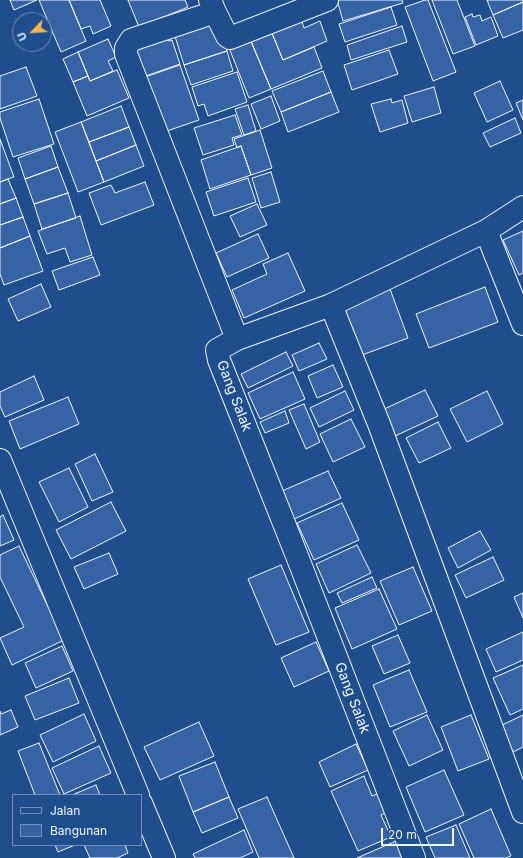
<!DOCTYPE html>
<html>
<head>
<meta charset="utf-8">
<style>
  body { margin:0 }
  #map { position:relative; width:523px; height:858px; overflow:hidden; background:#1f4e8c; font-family:Inter,sans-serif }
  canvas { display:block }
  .legend { position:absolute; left:12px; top:794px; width:130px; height:52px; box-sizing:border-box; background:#1f4e8c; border:1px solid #7391ba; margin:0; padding:5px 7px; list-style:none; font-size:12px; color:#f2f6ff }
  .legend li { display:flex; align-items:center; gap:8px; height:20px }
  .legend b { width:20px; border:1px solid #7391ba }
  .north { position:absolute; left:12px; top:12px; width:40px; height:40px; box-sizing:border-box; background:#1f4e8c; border:1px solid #7391ba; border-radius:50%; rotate:245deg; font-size:11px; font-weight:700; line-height:16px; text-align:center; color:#f2f6ff }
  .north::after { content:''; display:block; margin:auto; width:14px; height:18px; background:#ffb74d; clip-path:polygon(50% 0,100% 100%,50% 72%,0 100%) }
  .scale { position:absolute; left:381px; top:828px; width:73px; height:18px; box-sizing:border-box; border:2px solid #f2f6ff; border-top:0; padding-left:5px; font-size:12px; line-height:14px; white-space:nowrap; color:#f2f6ff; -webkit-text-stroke:3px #1f4e8c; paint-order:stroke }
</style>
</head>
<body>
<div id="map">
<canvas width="523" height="858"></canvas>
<ul class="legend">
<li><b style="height:5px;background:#1f4e8c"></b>Jalan</li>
<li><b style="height:11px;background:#3563a3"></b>Bangunan</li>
</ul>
<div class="north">U</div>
<div class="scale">20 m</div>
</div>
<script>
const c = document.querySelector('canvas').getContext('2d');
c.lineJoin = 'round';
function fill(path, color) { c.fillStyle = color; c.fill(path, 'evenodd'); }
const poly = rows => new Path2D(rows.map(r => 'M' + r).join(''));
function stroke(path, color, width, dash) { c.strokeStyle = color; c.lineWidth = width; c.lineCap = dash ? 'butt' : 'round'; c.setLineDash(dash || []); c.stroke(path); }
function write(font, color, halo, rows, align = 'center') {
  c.font = font + ' Inter,sans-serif'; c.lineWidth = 3; c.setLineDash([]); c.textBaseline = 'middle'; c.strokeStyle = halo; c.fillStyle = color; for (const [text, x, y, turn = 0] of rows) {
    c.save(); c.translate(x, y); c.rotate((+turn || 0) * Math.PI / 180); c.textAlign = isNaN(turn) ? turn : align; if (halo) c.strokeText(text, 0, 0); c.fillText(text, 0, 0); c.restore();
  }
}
const building = poly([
  [10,0,37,0,14,10,10,0],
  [39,0,69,0,86,41,61,52,39,0],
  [69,0,100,0,111,26,93,34,90,26,81,29,69,0],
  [128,0,185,0,188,7,139,27,128,0],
  [337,0,402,0,403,3,343,21,337,0],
  [425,0,428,0,456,72,433,81,405,7,425,0],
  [432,0,457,0,475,46,453,54,432,0],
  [487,0,523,0,523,2,493,15,487,0],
  [523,2,523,30,503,38,493,15,523,2],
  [391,7,397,25,345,42,339,24,391,7],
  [472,14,473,17,480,15,482,21,491,17,498,36,476,45,465,17,472,14],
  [215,17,227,51,184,65,173,30,215,17],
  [301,19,304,28,320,21,327,41,283,60,271,31,301,19],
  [402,26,407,42,351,60,347,45,402,26],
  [165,31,168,41,172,40,180,64,143,77,131,43,165,31],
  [271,31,283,60,314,47,322,68,271,89,250,39,271,31],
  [108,39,116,57,108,61,113,71,90,81,78,52,108,39],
  [250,39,271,89,249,98,229,48,250,39],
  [389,50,398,74,352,90,344,65,389,50],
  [227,51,233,71,191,85,184,65,227,51],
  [78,52,88,76,73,82,63,59,78,52],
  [180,65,199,120,161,133,142,78,180,65],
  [26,67,37,96,0,109,0,76,26,67],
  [117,70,129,98,87,116,73,82,88,76,90,81,117,70],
  [323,71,331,92,281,112,272,91,323,71],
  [237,72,247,102,208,116,204,104,198,106,192,87,237,72],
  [500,81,513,110,487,122,474,93,500,81],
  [434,87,441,113,412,122,404,96,434,87],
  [331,92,339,112,288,132,281,112,331,92],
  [271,96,280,121,261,129,251,104,271,96],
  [39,99,54,144,13,157,0,118,0,112,39,99],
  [391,99,392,103,402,100,408,123,380,132,371,104,391,99],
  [523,100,523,120,516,103,523,100],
  [248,105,256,131,244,135,235,109,248,105],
  [121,106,129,127,89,142,81,122,121,106],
  [235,115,242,135,232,138,234,145,203,155,194,128,235,115],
  [515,118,521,133,490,147,483,133,515,118],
  [81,122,104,182,78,192,55,132,81,122],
  [129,127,136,145,96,161,89,142,129,127],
  [260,130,272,168,251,175,241,146,237,148,234,139,260,130],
  [0,139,14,177,0,182,0,139],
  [136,145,144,166,104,182,96,161,136,145],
  [51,146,58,167,25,179,18,158,51,146],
  [241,146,251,175,210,189,201,160,241,146],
  [58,167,68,193,34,204,25,179,58,167],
  [271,172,280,202,261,208,252,178,271,172],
  [248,178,256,202,214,216,206,192,248,178],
  [8,179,16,198,0,204,0,182,8,179],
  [145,182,154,205,101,225,89,193,111,185,115,193,145,182],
  [68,193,76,218,42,229,34,204,68,193],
  [16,198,23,217,0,225,0,204,16,198],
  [257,204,267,225,240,237,230,216,257,204],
  [80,216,92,255,70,262,65,248,47,254,38,231,80,216],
  [23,217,30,236,0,248,0,225,23,217],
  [523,231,523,273,519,275,503,240,523,231],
  [258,234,269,258,227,277,216,253,258,234],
  [30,236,43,271,4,285,0,274,0,248,30,236],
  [288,253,305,291,244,318,232,290,267,274,263,264,288,253],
  [93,257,100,275,59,290,52,271,93,257],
  [41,284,51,307,18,321,8,299,41,284],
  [485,287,498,322,429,348,416,314,485,287],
  [390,289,408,338,362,355,343,306,390,289],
  [319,343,327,359,299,371,292,355,319,343],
  [286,352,293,366,248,388,241,374,286,352],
  [333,365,343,387,317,398,308,376,333,365],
  [293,372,305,399,260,419,248,393,293,372],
  [34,376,44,400,5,417,0,406,0,392,34,376],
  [425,390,438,416,393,437,380,411,425,390],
  [345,391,354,410,319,427,310,408,345,391],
  [487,391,503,424,467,442,450,409,487,391],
  [68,397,79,424,20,449,9,421,68,397],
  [304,404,320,442,306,449,289,410,304,404],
  [285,411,289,423,265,433,260,422,285,411],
  [351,419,365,447,333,462,320,434,351,419],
  [438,422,451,448,419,463,406,438,438,422],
  [95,454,113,492,92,501,75,464,95,454],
  [69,468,88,507,59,522,39,482,69,468],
  [328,471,341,498,294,519,282,491,328,471],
  [111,502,126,531,71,559,56,530,111,502],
  [342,503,359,540,314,560,297,523,342,503],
  [3,515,14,540,0,546,0,517,3,515],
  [480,531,491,550,458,568,448,548,480,531],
  [357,545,371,573,329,593,316,564,357,545],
  [19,546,64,640,12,665,0,638,24,627,0,577,0,555,19,546],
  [109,553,118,574,84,589,74,567,109,553],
  [493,557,504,580,466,598,455,575,493,557],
  [281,565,309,632,276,645,248,579,281,565],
  [413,567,432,611,399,625,380,581,413,567],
  [372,577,377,588,342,603,337,593,372,577],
  [379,589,397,629,352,649,335,608,379,589],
  [523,593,523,618,514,597,523,593],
  [523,632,523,660,496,672,486,649,523,632],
  [398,635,410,663,384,674,372,646,398,635],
  [316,642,329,671,294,687,281,658,316,642],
  [62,646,73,671,36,688,25,663,62,646],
  [523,665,523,709,510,715,493,678,523,665],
  [409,670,427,712,390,727,373,685,409,670],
  [69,678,79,703,35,720,25,696,69,678],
  [11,710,18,727,0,735,0,711,1,714,11,710],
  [84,714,96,741,53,762,40,735,84,714],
  [427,715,443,750,409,766,393,731,427,715],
  [471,715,489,759,458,771,441,727,471,715],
  [523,715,523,747,513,752,500,726,523,715],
  [199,722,214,756,160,780,144,747,199,722],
  [39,743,60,795,35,795,18,751,39,743],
  [356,744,368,770,330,787,319,762,356,744],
  [99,746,111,773,64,794,52,768,99,746],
  [215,762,229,797,193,812,179,776,215,762],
  [444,770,464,815,425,832,406,787,444,770],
  [364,776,372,796,379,793,387,812,381,815,391,837,358,851,331,791,364,776],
  [96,785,100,795,72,795,96,785],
  [229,797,238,818,202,833,193,812,229,797],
  [267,797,294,858,259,858,238,809,267,797],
  [491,809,511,856,506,858,474,858,459,824,491,809],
  [456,825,470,858,435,858,426,837,456,825],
  [244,830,253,852,240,858,195,858,193,854,244,830],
  [396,841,403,858,357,858,396,841],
  [55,845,75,845,58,852,55,845],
  [84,845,125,845,128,853,117,858,90,858,84,845]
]);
fill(building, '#3563a3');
stroke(building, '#f2f6ff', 1);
const minor = poly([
  [210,0,215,12,131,40,126,48,126,54,237,339],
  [215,12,227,36,230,38,327,0],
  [486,231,523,324],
  [331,305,379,424,523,812],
  [0,460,138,795],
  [141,803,164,858],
  [414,858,297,556,219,360,217,350,237,339,331,305,486,231,523,207]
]);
stroke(minor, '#f2f6ff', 24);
stroke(minor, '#1f4e8c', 22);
write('14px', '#f2f6ff', '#1f4e8c', [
  ["Gang Salak",234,396,69],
  ["Gang Salak",352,698,69]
]);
</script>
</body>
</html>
